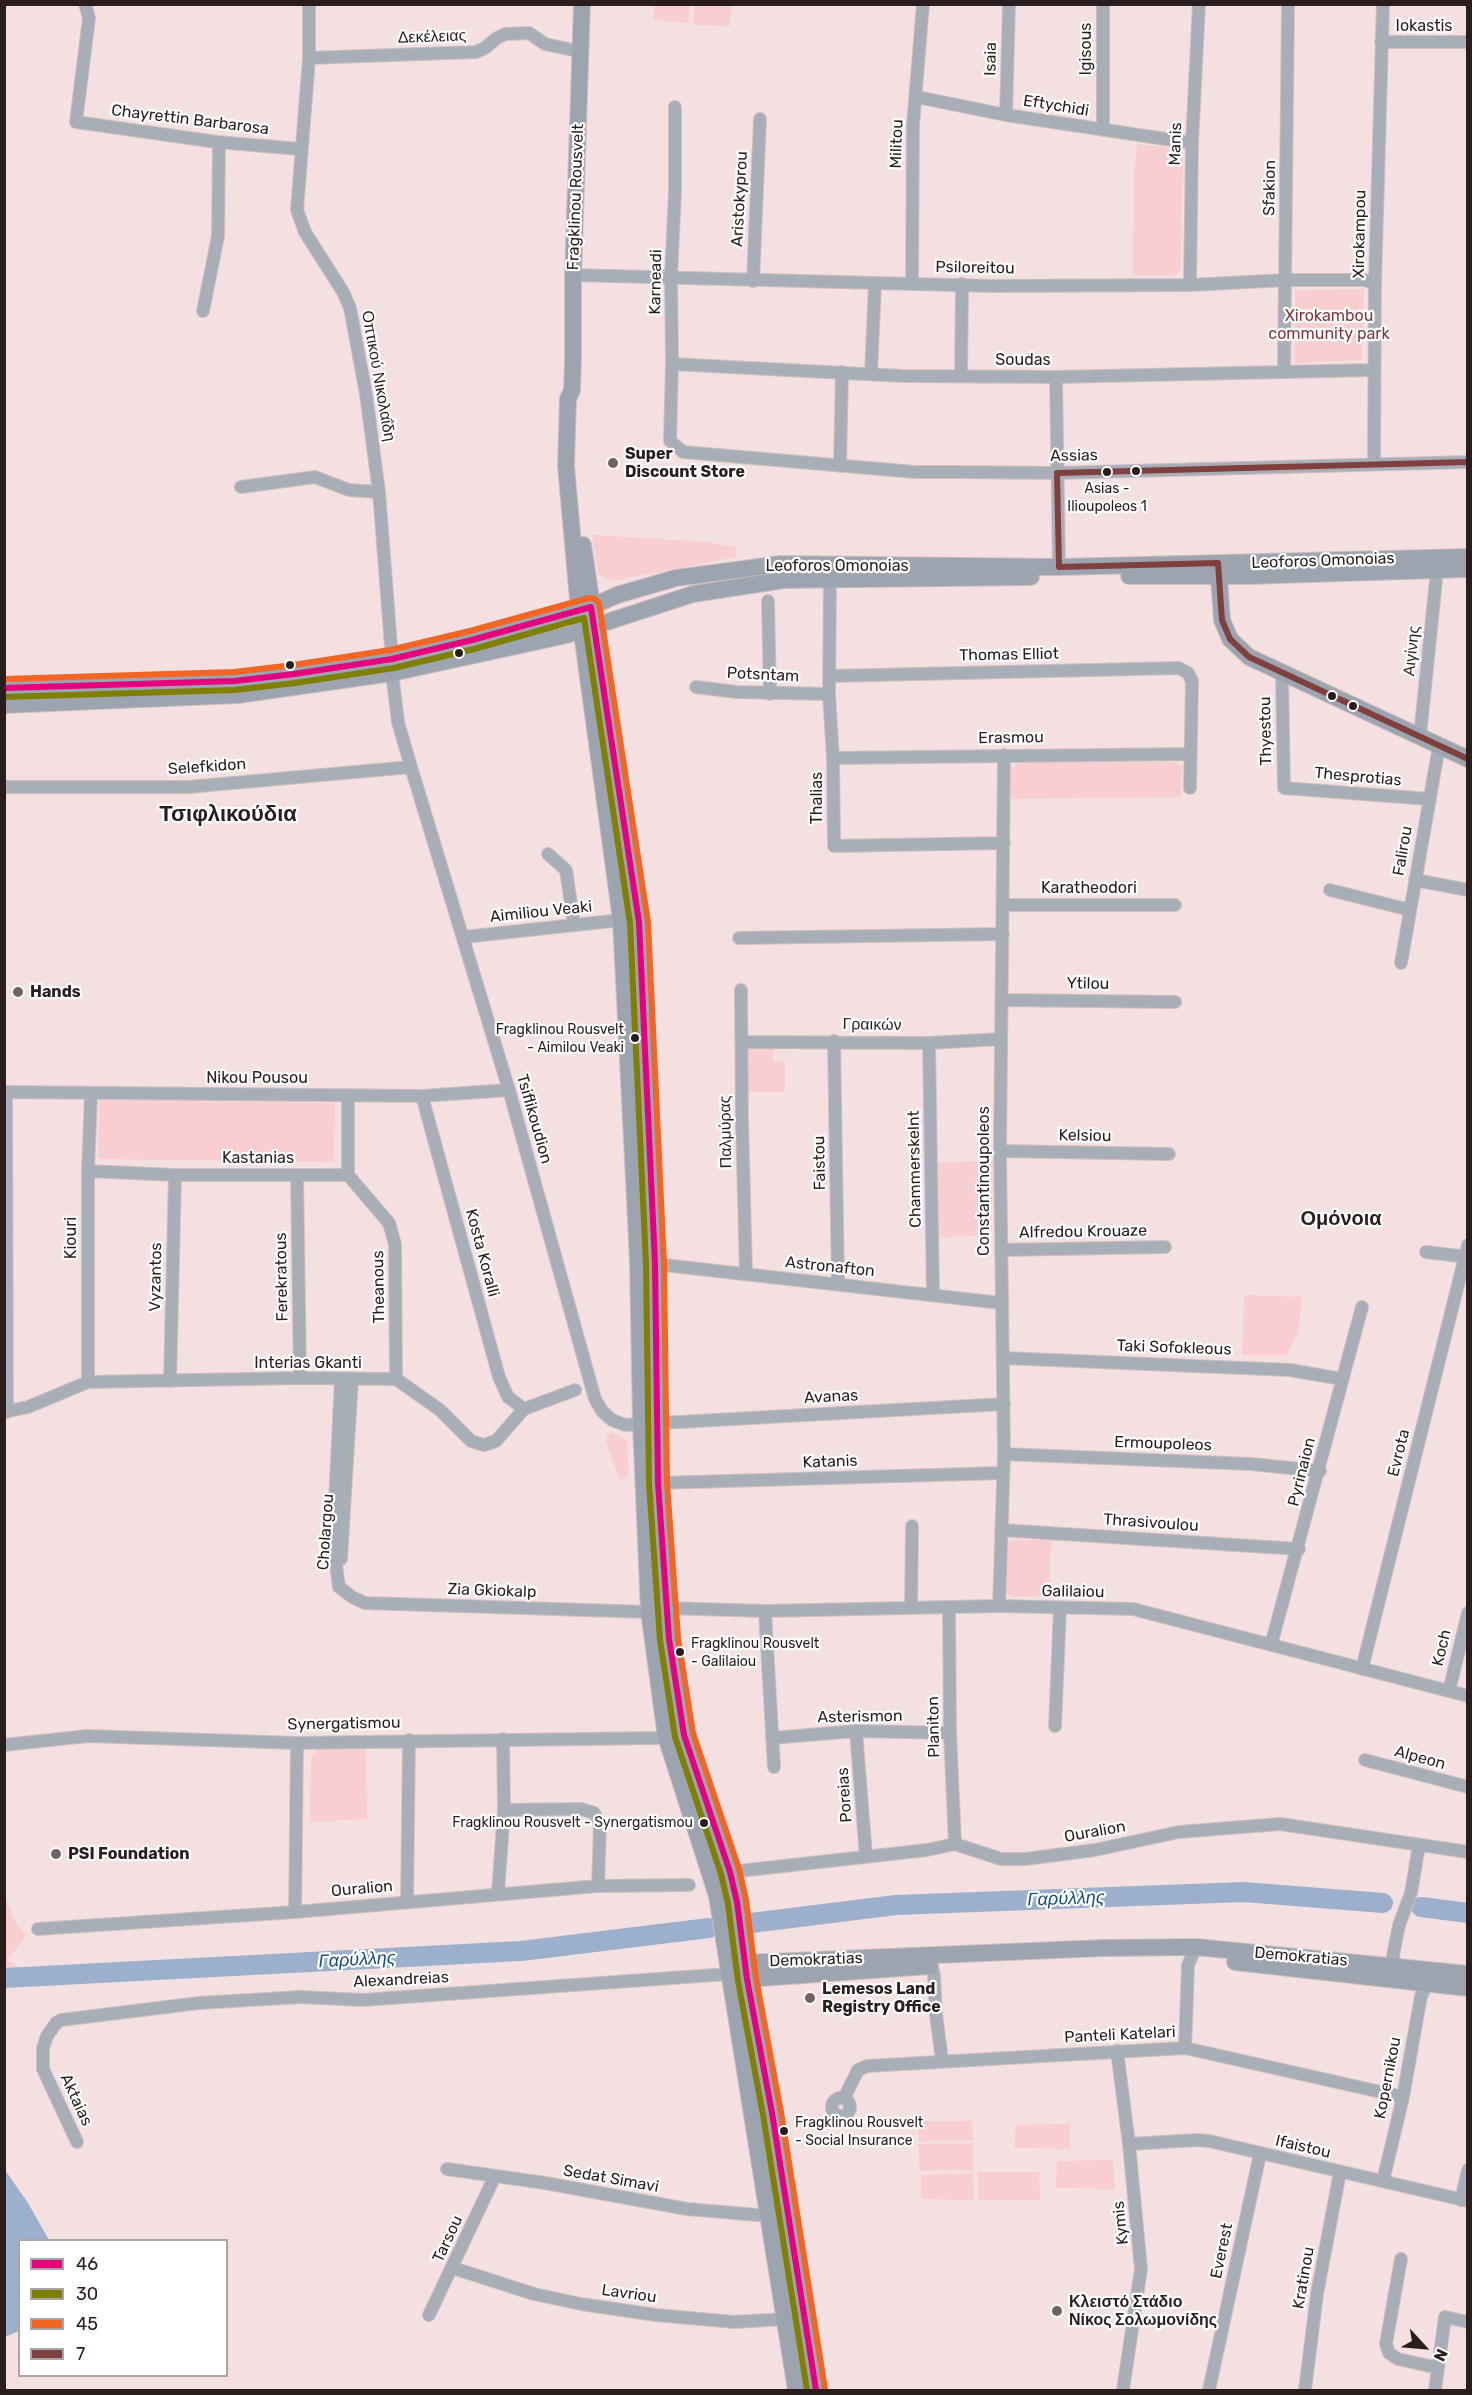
<!DOCTYPE html>
<html>
<head>
<meta charset="utf-8">
<style>
  body { margin:0 }
  #map { position:relative; width:1472px; height:2395px; overflow:hidden; background:#f5e0e1; font-family:Rubik,sans-serif }
  canvas { display:block }
  .frame { position:absolute; inset:0; border:6px solid #2a1d1e; pointer-events:none }
  .legend { position:absolute; left:18px; top:2239px; width:210px; height:138px; box-sizing:border-box; background:#fff; border:2px solid #aaa5a5; margin:0; padding:8px 10px; list-style:none; font-size:18px; color:#2a1d1e }
  .legend li { display:flex; align-items:center; gap:12px; height:30px }
  .legend b { width:30px; border:2px solid #aaa5a5 }
  .north { position:absolute; left:1394px; top:2317px; width:60px; height:60px; -webkit-text-stroke:4px #fff; paint-order:stroke; rotate:116deg; font-size:16px; font-weight:700; line-height:24px; text-align:center; color:#2a1d1e }
  .north::after { content:''; display:block; margin:auto; width:21px; height:27px; background:#2a1d1e; clip-path:polygon(50% 0,100% 100%,50% 72%,0 100%) }
</style>
</head>
<body>
<div id="map">
<canvas width="1472" height="2395"></canvas>
<div class="frame"></div>
<ul class="legend">
<li><b style="height:8px;background:#e5007d"></b>46</li>
<li><b style="height:8px;background:#808000"></b>30</li>
<li><b style="height:8px;background:#f26522"></b>45</li>
<li><b style="height:8px;background:#804040"></b>7</li>
</ul>
<div class="north">N</div>
</div>
<script>
const c = document.querySelector('canvas').getContext('2d');
c.lineJoin = 'round';
function fill(path, color) { c.fillStyle = color; c.fill(path, 'evenodd'); }
const poly = rows => new Path2D(rows.map(r => 'M' + r).join(''));
function stroke(path, color, width, dash) { c.strokeStyle = color; c.lineWidth = width; c.lineCap = dash ? 'butt' : 'round'; c.setLineDash(dash || []); c.stroke(path); }
function write(font, color, halo, rows, align = 'center') {
  c.font = font + ' Rubik,sans-serif'; c.lineWidth = 4.5; c.setLineDash([]); c.textBaseline = 'middle'; c.strokeStyle = halo; c.fillStyle = color; for (const [text, x, y, turn = 0] of rows) {
    c.save(); c.translate(x, y); c.rotate((+turn || 0) * Math.PI / 180); c.textAlign = isNaN(turn) ? turn : align; if (halo) c.strokeText(text, 0, 0); c.fillText(text, 0, 0); c.restore();
  }
}
fill(poly([
  [654,5,690,5,688,23,653,20],
  [694,5,731,5,730,26,693,25],
  [1137,144,1179,149,1183,159,1181,267,1177,275,1133,276,1134,174],
  [1364,289,1362,360,1295,363,1295,290],
  [592,535,707,542,736,547,736,557,613,581,598,575],
  [1018,762,1173,762,1182,766,1181,797,1008,799,1008,773],
  [754,1045,773,1045,773,1061,785,1061,785,1092,744,1092,746,1054],
  [99,1100,335,1103,334,1162,98,1159],
  [993,1160,991,1236,936,1237,935,1163],
  [1244,1295,1302,1297,1298,1332,1287,1355,1242,1355],
  [612,1432,627,1441,629,1474,623,1480,619,1478,606,1442,607,1435],
  [1012,1540,1051,1540,1049,1596,1011,1597,1003,1589,1004,1548],
  [319,1748,366,1749,367,1819,310,1822,311,1757],
  [5,1895,14,1920,26,1936,8,1959,25,1974,5,1975],
  [918,2121,972,2121,973,2140,919,2141],
  [1070,2124,1070,2149,1014,2148,1016,2125],
  [973,2143,973,2170,920,2171,918,2144],
  [1113,2160,1115,2189,1056,2188,1057,2161],
  [978,2172,1039,2172,1040,2200,978,2200],
  [973,2173,974,2200,921,2199,921,2175]
]), '#f9ced0');
fill(poly([
  [5,2170,28,2203,49,2240,20,2240,19,2331,5,2337]
]), '#9cb0cd');
stroke(poly([
  [1421,1907,1468,1913],
  [751,1923,896,1905,1244,1892,1383,1903],
  [4,1978,521,1951,709,1928]
]), '#9cb0cd', 20);
const street = poly([
  [85,4,89,18,76,122,217,142,300,149],
  [309,4,309,58,297,210,305,232,343,292,350,308,366,394,379,492,392,659],
  [1381,42,1468,42],
  [309,58,476,52,485,48,497,38,505,34,529,33,545,44,582,52],
  [917,97,1006,115,1192,143],
  [675,107,675,191,671,277,672,364,670,441,683,452,915,472,955,472,1057,473,1468,462],
  [1006,115,1009,4],
  [1103,130,1103,4],
  [573,275,991,286,1190,285,1286,280,1364,280,1375,283],
  [753,281,760,119],
  [912,284,913,125,923,4],
  [1190,285,1192,143,1199,4],
  [203,311,218,236,219,142],
  [672,364,903,376,1056,377,1374,370],
  [1284,372,1288,4],
  [871,373,875,283],
  [961,376,962,284],
  [1056,377,1059,567],
  [1374,464,1375,283,1383,4],
  [840,466,842,372],
  [241,487,315,477,349,490,379,492],
  [830,580,829,694,833,758,834,846,1004,843],
  [768,601,770,694],
  [392,673,398,722,411,767,509,1090,595,1399,602,1411,612,1420,625,1425,1004,1404],
  [1282,674,1284,788,1429,799],
  [830,676,1179,668,1188,673,1192,681,1190,788],
  [696,687,736,692,829,694],
  [1420,736,1437,570],
  [833,758,1190,754],
  [4,787,188,787,411,767],
  [548,854,566,870,574,925],
  [1415,880,1468,890],
  [1330,890,1410,910],
  [1003,905,1175,905],
  [464,937,621,920],
  [739,938,1003,934],
  [1401,963,1439,746],
  [741,990,742,1122,746,1274],
  [1001,1000,1175,1002],
  [834,1041,838,1284],
  [743,1042,929,1043,1001,1039],
  [929,1043,933,1295],
  [4,1092,422,1096,509,1090],
  [6,1092,7,1412],
  [422,1096,499,1377,508,1397,524,1409],
  [1000,1151,1169,1154],
  [88,1171,175,1175,348,1175,348,1095],
  [297,1175,300,1378],
  [348,1175,389,1223,395,1244,396,1379],
  [1001,1250,1165,1247],
  [1426,1252,1468,1257],
  [655,1264,1001,1303],
  [1004,1358,1290,1370,1342,1379],
  [170,1381,175,1175],
  [88,1382,88,1171,91,1094],
  [4,1412,28,1407,88,1382,300,1378,396,1379,440,1410,471,1441,484,1445,496,1441,524,1409,575,1390],
  [1004,1454,1251,1464,1320,1471],
  [658,1483,1002,1473],
  [1001,1530,1299,1549],
  [341,1559,352,1379],
  [339,1587,352,1597,365,1603,649,1612],
  [339,1587,333,1543,341,1379],
  [999,1606,1004,1454,1000,1151,1004,755],
  [666,1608,765,1611,999,1606,1133,1609,1468,1696],
  [911,1608,912,1526],
  [949,1608,950,1733,955,1844],
  [765,1611,774,1767],
  [1271,1645,1362,1307],
  [1362,1669,1468,1245],
  [1449,1691,1468,1613],
  [1055,1726,1060,1608],
  [856,1731,866,1856],
  [772,1738,856,1731,950,1733],
  [4,1745,88,1736,297,1743,656,1738,684,1735],
  [1365,1760,1468,1787],
  [504,1810,581,1809,594,1813,600,1825,598,1886],
  [730,1872,927,1850,955,1844,1001,1859,1025,1859,1095,1850,1179,1832,1280,1824,1468,1852],
  [498,1893,504,1810,503,1739],
  [407,1901,409,1740],
  [295,1912,297,1743],
  [38,1929,295,1912,598,1886,689,1885],
  [930,1959,934,1976,936,2014,942,2061],
  [1395,1966,1393,1956,1399,1925,1411,1893,1419,1845],
  [1185,2048,1188,1965,1196,1947],
  [1117,2051,1129,2144,1141,2269,1123,2390],
  [844,2098,858,2070,867,2066,1185,2048,1403,2097],
  '832 2107a9 9 0 1 1 18 0a9 9 0 1 1-18 0Z',
  [77,2142,43,2069,43,2048,47,2036,56,2023,61,2020,199,2003,301,1997,363,2000,728,1974],
  [1129,2144,1198,2140,1209,2141,1468,2201],
  [447,2169,545,2183,687,2209,769,2216],
  [1383,2181,1403,2097,1421,1996,1427,1984],
  [1461,2200,1468,2170],
  [1401,2259,1386,2344,1389,2353,1398,2359,1438,2368],
  [453,2268,534,2294,581,2304,656,2315,734,2322,805,2318],
  [429,2315,495,2176],
  [1209,2390,1260,2154],
  [1305,2390,1317,2294,1340,2172],
  [1435,2390,1445,2317,1468,2322]
]);
const secondary = poly([
  [582,4,573,275,573,360,572,390,568,399,566,466,579,611,621,920,638,1261,641,1424,649,1612,666,1737,717,1896,796,2390],
  [583,545,639,922,655,1264,658,1483,669,1639,684,1735,730,1872,737,1902,747,1979,772,2113,816,2390],
  [1218,564,1222,620,1230,639,1249,657,1468,759],
  [1129,576,1248,576,1468,569],
  [4,688,235,681,392,659,559,616,591,607,617,595,676,578,781,564,1059,567,1468,557],
  [4,705,238,695,392,673,567,635,693,594,784,580,1031,577],
  [1235,1962,1468,1988],
  [737,1968,744,1963,1104,1948,1196,1947,1468,1974],
  [738,1977,747,1979,930,1966]
]);
stroke(street, '#cfbfc0', 14);
stroke(secondary, '#cfbfc0', 18);
stroke(street, '#a8aeb8', 12);
stroke(secondary, '#9ca4b0', 16);
stroke(poly([
  [591,607,639,922,655,1264,658,1483,669,1639,684,1735,730,1872,737,1902,747,1979,772,2113,816,2390],
  [4,688,235,681,294,674,392,659,472,640,591,607]
]), '#e5007d', 6);
stroke(poly([
  [4,697,235,690,295,683,394,668,474,649,584,618,630,923,646,1264,649,1483,660,1640,675,1737,721,1874,728,1904,738,1981,763,2115,807,2390]
]), '#808000', 6);
stroke(poly([
  [4,679,234,672,293,665,390,650,470,631,589,598,595,599,599,603,648,922,664,1264,667,1483,678,1638,693,1733,739,1869,746,1900,756,1978,781,2112,825,2389]
]), '#f26522', 6);
stroke(poly([
  [1468,462,1057,473,1059,567,1218,563,1222,620,1230,639,1249,657,1468,759]
]), '#804040', 6);
for (const [x, y, r, color] of [
  [613,463,6,"#716162"],
  [1136,471,5,"#2a1d1e"],
  [1107,472,5,"#2a1d1e"],
  [459,653,5,"#2a1d1e"],
  [290,665,5,"#2a1d1e"],
  [1332,696,5,"#2a1d1e"],
  [1353,706,5,"#2a1d1e"],
  [18,992,6,"#716162"],
  [635,1038,5,"#2a1d1e"],
  [680,1652,5,"#2a1d1e"],
  [704,1823,5,"#2a1d1e"],
  [56,1854,6,"#716162"],
  [810,1998,6,"#716162"],
  [784,2131,5,"#2a1d1e"],
  [1057,2311,6,"#716162"]
]) { const dot = new Path2D(); dot.arc(x, y, r, 0, 2 * Math.PI); c.fillStyle = color; c.fill(dot); stroke(dot, '#fff', 2); }
write('14px', '#2a1d1e', '#fff', [
  ["Asias -",1107,489,"center"],
  ["Ilioupoleos 1",1107,507,"center"],
  ["Fragklinou Rousvelt",624,1030],
  ["- Aimilou Veaki",624,1048],
  ["Fragklinou Rousvelt",691,1644,"left"],
  ["- Galilaiou",691,1662,"left"],
  ["Fragklinou Rousvelt - Synergatismou",693,1823],
  ["Fragklinou Rousvelt",795,2123,"left"],
  ["- Social Insurance",795,2141,"left"]
], 'right');
write('16px', '#2a1d1e', '#fff', [
  ["Iokastis",1424,26],
  ["Δεκέλειας",432,37,-2],
  ["Igisous",1086,49,-90],
  ["Isaia",991,59,-89],
  ["Eftychidi",1056,106,9],
  ["Chayrettin Barbarosa",190,120,7],
  ["Militou",897,144,-88],
  ["Manis",1176,144,-88],
  ["Sfakion",1270,188,-89],
  ["Fragklinou Rousvelt",576,197,-88],
  ["Aristokyprou",740,199,-87],
  ["Xirokampou",1360,234,-89],
  ["Psiloreitou",975,268,1],
  ["Karneadi",656,282,-89],
  ["Soudas",1023,360],
  ["Οπτικού Νικολαΐδη",378,376,80],
  ["Assias",1074,456,-1],
  ["Leoforos Omonoias",1323,561,-2],
  ["Leoforos Omonoias",837,566],
  ["Αιγίνης",1412,651,-84],
  ["Thomas Elliot",1009,655,-1],
  ["Potsntam",763,675,3],
  ["Thyestou",1266,731,-91],
  ["Erasmou",1011,738,-1],
  ["Selefkidon",207,767,-4],
  ["Thesprotias",1358,777,5],
  ["Thalias",817,798,-90],
  ["Falirou",1403,851,-80],
  ["Karatheodori",1089,888],
  ["Aimiliou Veaki",541,912,-6],
  ["Ytilou",1088,984,1],
  ["Γραικών",872,1025,1],
  ["Nikou Pousou",257,1078],
  ["Tsiflikoudion",534,1119,74],
  ["Παλμύρας",726,1132,-91],
  ["Kelsiou",1085,1136,1],
  ["Kastanias",258,1158],
  ["Faistou",820,1163,-91],
  ["Chammerskelnt",915,1169,-91],
  ["Constantinoupoleos",984,1181,-90],
  ["Alfredou Krouaze",1083,1232,-1],
  ["Kiouri",71,1238,-90],
  ["Kosta Koralli",482,1253,75],
  ["Astronafton",830,1267,6],
  ["Vyzantos",156,1277,-89],
  ["Ferekratous",282,1277,-91],
  ["Theanous",379,1287,-91],
  ["Taki Sofokleous",1174,1348,2],
  ["Interias Gkanti",308,1363],
  ["Avanas",831,1397,-3],
  ["Ermoupoleos",1163,1444,2],
  ["Evrota",1399,1453,-76],
  ["Katanis",830,1462,-2],
  ["Pyrinaion",1302,1472,-76],
  ["Thrasivoulou",1151,1523,4],
  ["Cholargou",326,1532,-86],
  ["Zia Gkiokalp",492,1591,2],
  ["Galilaiou",1073,1592,1],
  ["Koch",1442,1648,-77],
  ["Asterismon",860,1717,-1],
  ["Synergatismou",344,1724,-1],
  ["Planiton",934,1727,-91],
  ["Alpeon",1420,1758,15],
  ["Poreias",845,1795,-94],
  ["Ouralion",1095,1832,-10],
  ["Ouralion",362,1889,-5],
  ["Demokratias",1301,1957,5],
  ["Demokratias",816,1960,-2],
  ["Alexandreias",401,1980,-3],
  ["Panteli Katelari",1120,2035,-3],
  ["Kopernikou",1388,2078,-79],
  ["Aktaias",76,2100,65],
  ["Ifaistou",1303,2147,13],
  ["Sedat Simavi",611,2179,10],
  ["Kymis",1121,2223,-96],
  ["Tarsou",448,2239,-65],
  ["Everest",1222,2251,-78],
  ["Kratinou",1304,2278,-80],
  ["Lavriou",629,2294,8]
]);
write('16px', '#82373e', '#fff', [
  ["Xirokambou",1329,316],
  ["community park",1329,334]
]);
write('bold 16px', '#2a1d1e', '#fff', [
  ["Super",625,454],
  ["Discount Store",625,472],
  ["Hands",30,992],
  ["PSI Foundation",68,1854],
  ["Lemesos Land",822,1989],
  ["Registry Office",822,2007],
  ["Κλειστό Στάδιο",1069,2302],
  ["Νίκος Σολωμονίδης",1069,2320]
], 'left');
write('italic 18px', '#144c7f', '#fff', [
  ["Γαρύλλης",1066,1899,-2],
  ["Γαρύλλης",357,1960,-3]
]);
write('bold 20px', '#2a1d1e', '#fff', [
  ["Ομόνοια",1341,1219]
]);
write('bold 22px', '#2a1d1e', '#fff', [
  ["Τσιφλικούδια",228,815]
]);
</script>
</body>
</html>
